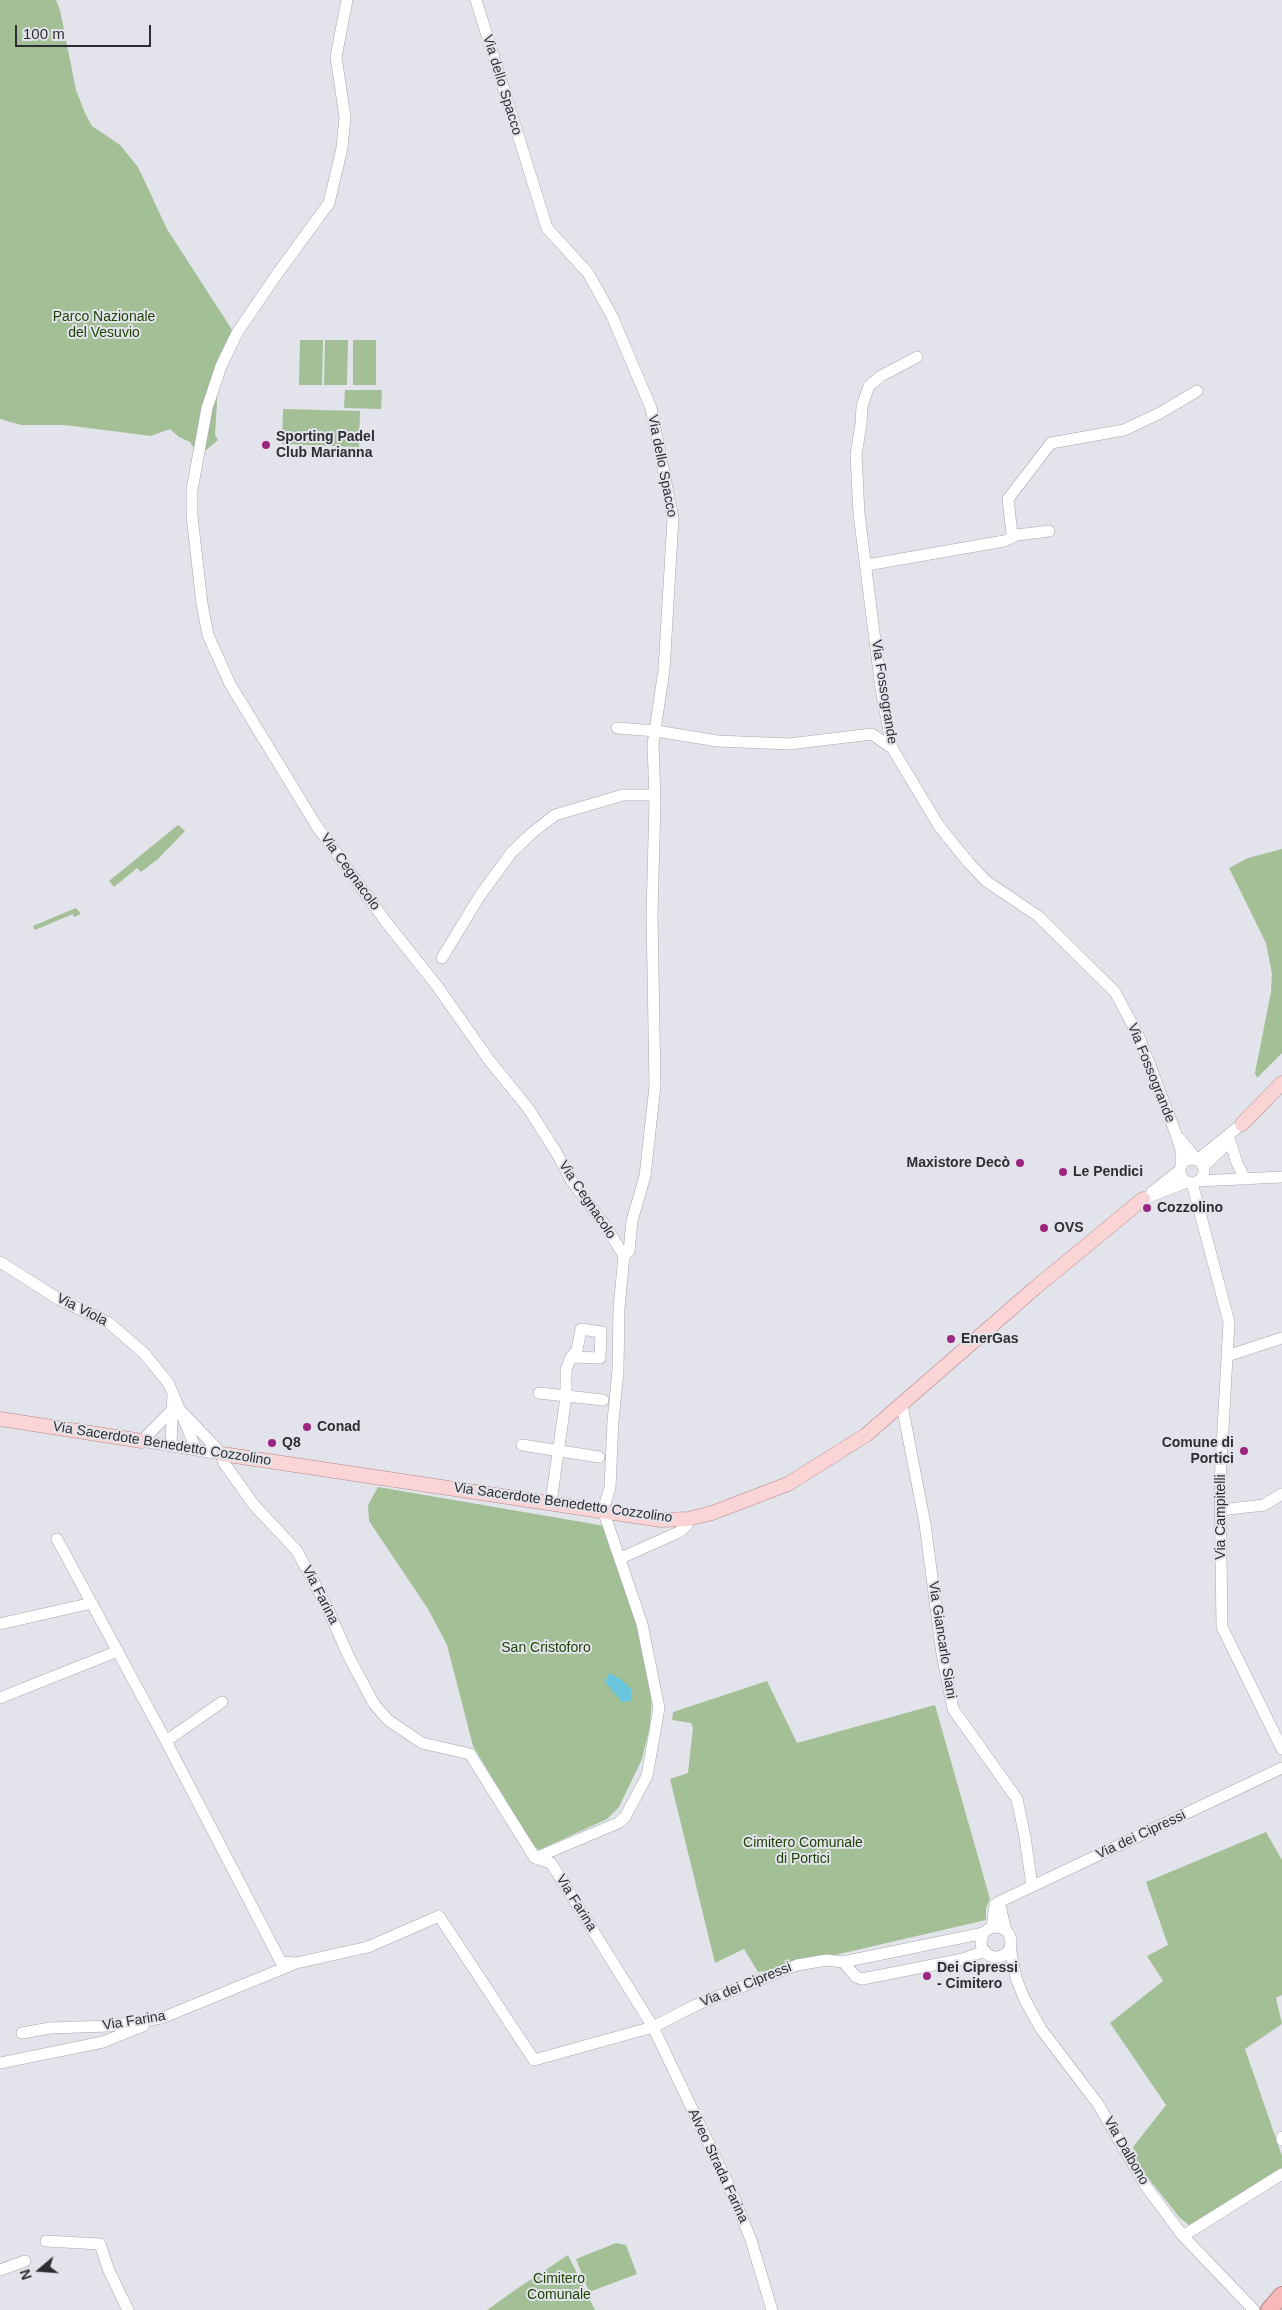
<!DOCTYPE html>
<html>
<head>
<meta charset="utf-8">
<style>
  body { margin:0 }
  #map { position:relative; width:1282px; height:2310px; overflow:hidden; background:#e3e4eb; font-family:Arial,sans-serif }
  canvas { display:block }
  .north { position:absolute; left:15px; top:2245px; width:50px; height:50px; -webkit-text-stroke:4px #e3e4eb; paint-order:stroke; rotate:252deg; font-size:14px; font-weight:700; line-height:20px; text-align:center; color:#2d2e31 }
  .north::after { content:''; display:block; margin:auto; width:18px; height:22px; background:#2d2e31; clip-path:polygon(50% 0,100% 100%,50% 72%,0 100%) }
  .scale { position:absolute; left:15px; top:25px; width:136px; height:22px; box-sizing:border-box; border:2px solid #2d2e31; border-top:0; padding-left:6px; font-size:15px; line-height:18px; white-space:nowrap; color:#2d2e31; -webkit-text-stroke:4px #e3e4eb; paint-order:stroke }
</style>
</head>
<body>
<div id="map">
<canvas width="1282" height="2310"></canvas>
<div class="north">N</div>
<div class="scale">100 m</div>
</div>
<script>
const c = document.querySelector('canvas').getContext('2d');
c.lineJoin = 'round';
function fill(path, color) { c.fillStyle = color; c.fill(path, 'evenodd'); }
const poly = rows => new Path2D(rows.map(r => 'M' + r).join(''));
function stroke(path, color, width, dash) { c.strokeStyle = color; c.lineWidth = width; c.lineCap = dash ? 'butt' : 'round'; c.setLineDash(dash || []); c.stroke(path); }
function write(font, color, halo, rows, align = 'center') {
  c.font = font + ' Arial,sans-serif'; c.lineWidth = 4; c.setLineDash([]); c.textBaseline = 'middle'; c.strokeStyle = halo; c.fillStyle = color; for (const [text, x, y, turn = 0] of rows) {
    c.save(); c.translate(x, y); c.rotate((+turn || 0) * Math.PI / 180); c.textAlign = isNaN(turn) ? turn : align; if (halo) c.strokeText(text, 0, 0); c.fillText(text, 0, 0); c.restore();
  }
}
fill(poly([
  [0,0,56,0,60,10,76,90,85,113,92,126,120,145,138,167,167,229,238,339,216,380,217,401,215,435,218,440,199,456,190,442,179,437,170,429,151,436,65,425,21,425,0,419],
  [300,340,323,340,322,385,299,385],
  [325,340,348,340,347,385,324,385],
  [353,340,376,340,376,385,353,385],
  [345,390,382,390,381,409,344,408],
  [283,409,360,411,359,447,282,444],
  [178,825,185,831,158,859,141,872,137,868,114,887,109,881],
  [1282,849,1282,1053,1257,1078,1255,1073,1271,992,1272,974,1266,943,1229,868,1248,858],
  [76,908,81,914,74,917,73,914,35,930,33,926],
  [378,1487,605,1526,638,1623,652,1696,650,1726,642,1759,619,1807,607,1819,539,1850,533,1845,473,1746,447,1645,428,1609,369,1521,368,1505],
  [767,1681,797,1743,935,1705,990,1899,986,1908,986,1920,766,1971,758,1972,744,1949,715,1963,670,1779,688,1773,693,1727,691,1723,672,1720,673,1712],
  [1266,1832,1282,1860,1282,1995,1276,1998,1282,2024,1245,2049,1282,2156,1282,2168,1189,2225,1180,2218,1137,2164,1133,2147,1166,2105,1110,2023,1163,1981,1147,1956,1168,1945,1146,1882],
  [616,2243,626,2245,637,2274,589,2292,576,2259],
  [568,2255,595,2310,487,2310,515,2290]
]), '#a2bf96');
fill(poly([
  [609,1673,621,1679,631,1689,631,1701,622,1702,605,1682]
]), '#69c4de');
const minor = poly([
  [347,0,336,57,345,117,342,148,329,203,275,277,237,333,221,366,207,408,192,490,192,516,202,604,208,635,230,684,316,825,386,922,437,986,489,1060,528,1108,556,1152,571,1180,607,1228,624,1256],
  [476,0,547,228,588,273,612,316,651,408,673,518,664,670,653,744,655,801,652,914,655,1086,645,1176,632,1221,629,1251,624,1256,619,1308,618,1370,613,1421,610,1488,603,1510,642,1624,659,1708,647,1776,625,1817,618,1823,535,1858],
  [917,357,881,376,869,386,862,406,861,424,856,455,859,514,881,688,892,748,939,826,968,862,986,881,1038,916,1115,992,1139,1037,1176,1134,1181,1150,1181,1165],
  [1011,538,1017,535,1049,531],
  [867,565,1004,541,1011,538,1012,534,1008,499,1051,443,1124,430,1160,413,1197,391],
  [617,728,656,731,718,741,789,744,872,734,892,748],
  [442,958,479,897,511,853,532,833,555,815,623,795,655,795],
  [1180,1139,1197,1160,1242,1124],
  [1230,1141,1237,1163,1245,1179],
  '1180 1171a12 12 0 1 1 24 0a12 12 0 1 1-24 0Z',
  [1203,1167,1226,1145],
  [1198,1181,1282,1177],
  [1192,1183,1229,1322,1220,1482,1222,1627,1282,1749],
  [1152,1192,1180,1170],
  [1143,1199,1187,1182],
  [0,1262,60,1300,109,1323,144,1353,169,1384,196,1449],
  [1227,1356,1282,1338],
  [539,1393,603,1400],
  [902,1405,925,1524,942,1654,953,1709,1017,1799,1025,1837,1032,1886],
  [142,1441,222,1454],
  [142,1441,172,1410],
  [171,1445,173,1395],
  [522,1445,599,1457],
  [551,1502,566,1397,566,1370,571,1357,600,1358,601,1332,581,1329,577,1350,571,1357],
  [1221,1510,1264,1505,1282,1494],
  [57,1539,166,1741,281,1962,296,1963,368,1947,439,1916,534,2060,653,2027,551,1863,535,1858,470,1754,422,1743,388,1720,374,1704,349,1657,326,1605,297,1551,254,1505,224,1463,222,1454,181,1411],
  [621,1558,679,1532,687,1525,688,1519],
  [0,1624,92,1603],
  [0,1698,118,1651],
  [166,1741,222,1702],
  [999,1902,1006,1931],
  '981 1942a15 15 0 1 1 30 0a15 15 0 1 1-30 0Z',
  [992,1928,995,1905,999,1902,1282,1768],
  [1010,1947,1016,1978,1024,1998,1041,2029,1098,2104,1145,2185,1183,2236,1254,2310],
  [843,1962,856,1977,862,1979,963,1959,985,1951],
  [22,2033,50,2028,109,2026,162,2018,294,1964],
  [0,2063,103,2042,143,2026],
  [1282,2137,1282,2140],
  [1183,2236,1282,2174],
  [46,2241,100,2244,109,2271,128,2310],
  [0,2270,25,2261],
  [772,2310,751,2240,730,2188,653,2027,696,2005,797,1965,827,1960,843,1962,984,1933]
]);
const major = poly([
  [1242,1124,1282,1083],
  [0,1419,142,1441],
  [222,1454,661,1520,688,1519,712,1513,788,1484,866,1435,1035,1288,1143,1199]
]);
const highway = poly([
  [1269,2310,1282,2295]
]);
stroke(minor, '#a6a7ae', 12);
stroke(major, '#b1888a', 15);
stroke(highway, '#b1888a', 18);
stroke(minor, '#fff', 11);
stroke(major, '#fbd4d6', 14);
stroke(highway, '#f8b8ba', 16);
for (const [x, y, r, color] of [
  [266,445,5,"#9c257f"],
  [1020,1163,5,"#9c257f"],
  [1063,1172,5,"#9c257f"],
  [1147,1208,5,"#9c257f"],
  [1044,1228,5,"#9c257f"],
  [951,1339,5,"#9c257f"],
  [307,1427,5,"#9c257f"],
  [272,1443,5,"#9c257f"],
  [1244,1451,5,"#9c257f"],
  [927,1976,5,"#9c257f"]
]) { const dot = new Path2D(); dot.arc(x, y, r, 0, 2 * Math.PI); c.fillStyle = color; c.fill(dot); stroke(dot, '#e3e4eb', 2); }
write('14px', '#2d2e31', '#e3e4eb', [
  ["Via dello Spacco",502,85,73],
  ["Via dello Spacco",662,466,79],
  ["Via Fossogrande",884,692,81],
  ["Via Cegnacolo",350,872,54],
  ["Via Fossogrande",1151,1073,68],
  ["Via Cegnacolo",587,1200,56],
  ["Via Viola",82,1310,27],
  ["Via Sacerdote Benedetto Cozzolino",162,1444,9],
  ["Via Sacerdote Benedetto Cozzolino",563,1503,8],
  ["Via Campitelli",1221,1517,-90],
  ["Via Farina",320,1595,63],
  ["Via Giancarlo Siani",942,1640,81],
  ["Via dei Cipressi",1141,1835,-25],
  ["Via Farina",576,1903,58],
  ["Via dei Cipressi",746,1985,-22],
  ["Via Farina",134,2021,-9],
  ["Via Dalbono",1126,2151,60],
  ["Alveo Strada Farina",718,2166,65]
]);
write('14px', '#1d4303', '#e3e4eb', [
  ["Parco Nazionale",104,317],
  ["del Vesuvio",104,333],
  ["San Cristoforo",546,1648],
  ["Cimitero Comunale",803,1843],
  ["di Portici",803,1859],
  ["Cimitero",559,2279],
  ["Comunale",559,2295]
]);
write('bold 14px', '#2d2e31', '#e3e4eb', [
  ["Sporting Padel",276,437],
  ["Club Marianna",276,453],
  ["Maxistore Decò",1010,1163,"right"],
  ["Le Pendici",1073,1172],
  ["Cozzolino",1157,1208],
  ["OVS",1054,1228],
  ["EnerGas",961,1339],
  ["Conad",317,1427],
  ["Q8",282,1443],
  ["Comune di",1234,1443,"right"],
  ["Portici",1234,1459,"right"],
  ["Dei Cipressi",937,1968],
  ["- Cimitero",937,1984]
], 'left');
</script>
</body>
</html>
